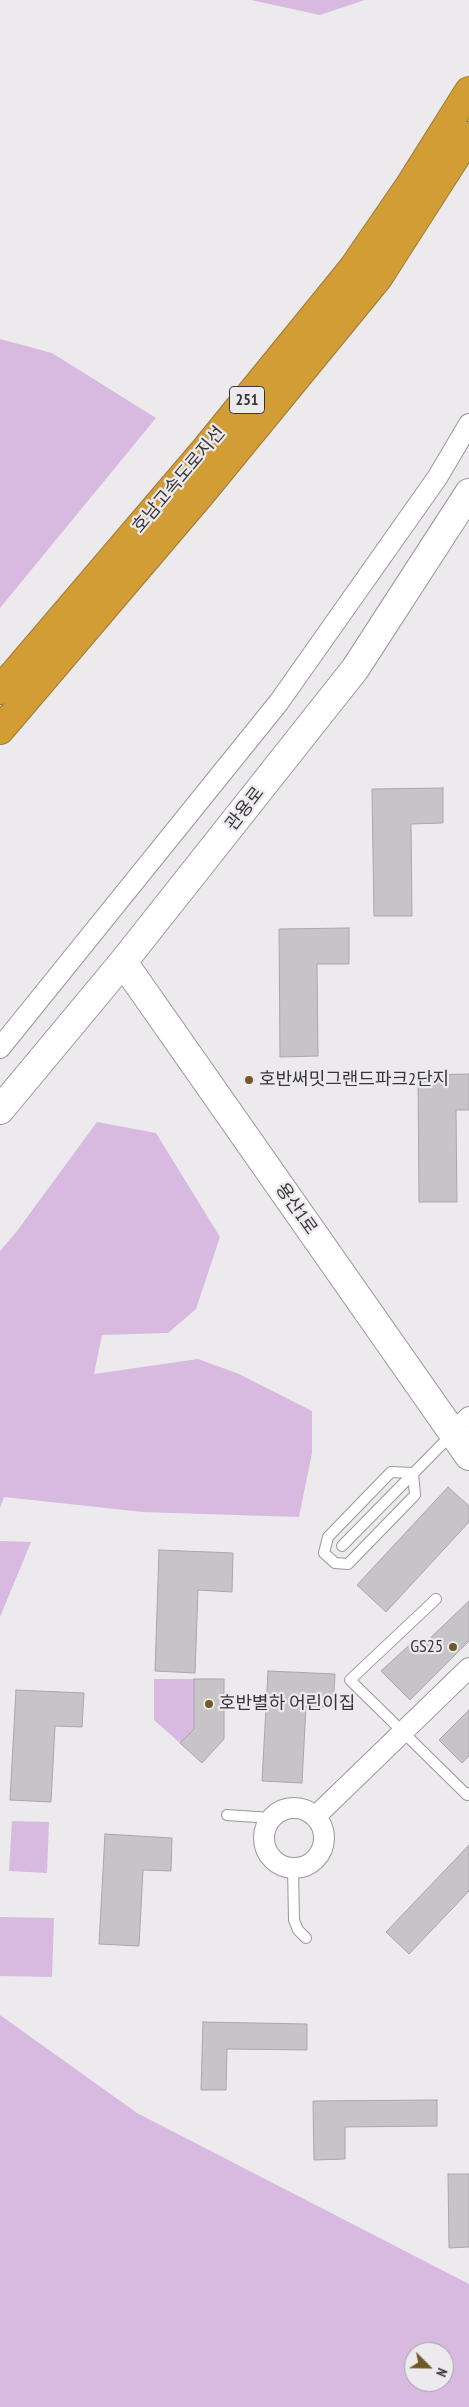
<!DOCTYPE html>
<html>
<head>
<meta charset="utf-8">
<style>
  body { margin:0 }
  #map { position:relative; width:469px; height:2407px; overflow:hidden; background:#eceaed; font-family:"PT Sans Narrow",sans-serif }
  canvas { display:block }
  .north { position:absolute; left:404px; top:2342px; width:50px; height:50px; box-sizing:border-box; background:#eceaed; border:1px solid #a4a2a5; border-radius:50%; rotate:113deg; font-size:14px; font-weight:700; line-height:20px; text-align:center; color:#383738 }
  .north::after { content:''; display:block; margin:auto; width:18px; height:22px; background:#72592a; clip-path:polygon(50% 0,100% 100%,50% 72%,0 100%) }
</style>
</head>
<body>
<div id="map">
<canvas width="469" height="2407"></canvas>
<div class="north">N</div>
</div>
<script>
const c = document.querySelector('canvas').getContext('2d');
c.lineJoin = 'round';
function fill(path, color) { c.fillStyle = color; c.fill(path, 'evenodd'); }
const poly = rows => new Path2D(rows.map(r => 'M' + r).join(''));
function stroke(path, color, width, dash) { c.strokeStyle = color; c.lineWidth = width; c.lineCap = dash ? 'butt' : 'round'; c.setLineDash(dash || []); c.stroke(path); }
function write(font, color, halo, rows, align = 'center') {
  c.font = font + ' "PT Sans Narrow","Noto Sans KR",sans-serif'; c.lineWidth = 4.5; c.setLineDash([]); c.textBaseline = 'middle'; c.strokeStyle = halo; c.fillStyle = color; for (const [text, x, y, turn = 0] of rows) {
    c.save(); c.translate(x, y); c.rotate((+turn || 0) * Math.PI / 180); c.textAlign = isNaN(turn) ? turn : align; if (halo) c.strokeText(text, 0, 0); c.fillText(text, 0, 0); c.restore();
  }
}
fill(poly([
  [251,0,365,0,320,15],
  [0,339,52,353,156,418,0,608],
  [97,1122,156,1133,220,1237,196,1309,168,1333,102,1335,94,1374,198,1359,239,1374,312,1411,312,1453,299,1517,143,1512,4,1497,0,1508,0,1251,17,1231],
  [0,1541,31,1542,0,1617],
  [154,1679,194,1679,194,1729,180,1743,154,1720],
  [12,1821,49,1822,47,1873,9,1871],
  [0,1917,54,1918,52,1977,0,1976],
  [0,2015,137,2113,469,2284,469,2407,0,2407],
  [414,2352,444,2352,444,2382,414,2382]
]), '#d8bae0');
const building = poly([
  [443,788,443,823,411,824,412,916,374,916,372,789,443,788],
  [349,928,349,964,317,964,318,1056,280,1057,279,929,349,928],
  [469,1074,469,1110,456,1110,457,1202,419,1202,418,1075,469,1074],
  [448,1487,469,1506,469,1522,386,1612,357,1585,448,1487],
  [159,1550,233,1553,232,1592,198,1590,195,1673,155,1671,159,1550],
  [469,1601,469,1641,410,1700,381,1671,417,1638,424,1644,469,1601],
  [268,1671,335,1674,333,1708,306,1706,302,1783,262,1781,268,1671],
  [194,1679,224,1679,224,1739,202,1763,180,1743,194,1729,194,1679],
  [16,1690,84,1693,82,1727,55,1726,51,1802,10,1800,16,1690],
  [469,1710,469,1756,462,1763,439,1740,469,1710],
  [105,1834,172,1838,171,1871,143,1870,139,1946,99,1944,105,1834],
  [469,1845,469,1891,409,1954,386,1932,469,1845],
  [203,2022,307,2024,307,2050,227,2049,226,2090,201,2090,203,2022],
  [437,2100,437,2126,345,2127,345,2159,314,2160,313,2101,437,2100],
  [448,2174,469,2174,469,2247,449,2248,448,2174]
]);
fill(building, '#c7c4c7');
stroke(building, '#a9a7aa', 1);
const lane = poly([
  [391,1472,413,1473,415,1495,348,1564,335,1563,324,1553,328,1537,391,1472],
  [342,1546,452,1434],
  [436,1599,350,1680,467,1795,469,1793],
  [227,1815,271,1818],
  [293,1867,294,1920,298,1930,306,1938]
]);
const street = poly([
  [0,1048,279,702,437,478,469,424],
  [452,1433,469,1417],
  '264 1838a30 30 0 1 1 60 0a30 30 0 1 1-60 0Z',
  [316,1816,469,1668]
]);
const secondary = poly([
  [123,962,469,1456],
  [0,1110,123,962,355,669,469,493]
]);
const highway = poly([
  [0,690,204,451,353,268,410,185,469,91],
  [0,730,201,494,378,278,469,136]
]);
stroke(lane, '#99979a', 12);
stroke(street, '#99979a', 22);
stroke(secondary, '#99979a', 30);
stroke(highway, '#9d7936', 30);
stroke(lane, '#fff', 10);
stroke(street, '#fff', 20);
stroke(secondary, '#fff', 28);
stroke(highway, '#d39d35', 28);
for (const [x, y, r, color] of [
  [249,1080,5,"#72592a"],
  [453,1647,5,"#72592a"],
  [209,1704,5,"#72592a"]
]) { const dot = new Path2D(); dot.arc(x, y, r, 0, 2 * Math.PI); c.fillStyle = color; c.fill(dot); stroke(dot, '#eceaed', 2); }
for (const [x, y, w] of [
  [247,400,35]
]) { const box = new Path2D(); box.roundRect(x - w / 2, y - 13.5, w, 27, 4); c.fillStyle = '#eceaed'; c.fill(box); stroke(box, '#383738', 1); }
write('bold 16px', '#383738', null, [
  ["251",247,400]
]);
write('18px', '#383738', '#eceaed', [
  ["호남고속도로지선",179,480,-50],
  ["관용로",245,809,-52],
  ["용산1로",296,1209,55]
]);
write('18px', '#383738', '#eceaed', [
  ["호반써밋그랜드파크2단지",259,1080],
  ["GS25",443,1647,"right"],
  ["호반별하 어린이집",219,1704]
], 'left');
</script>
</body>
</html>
